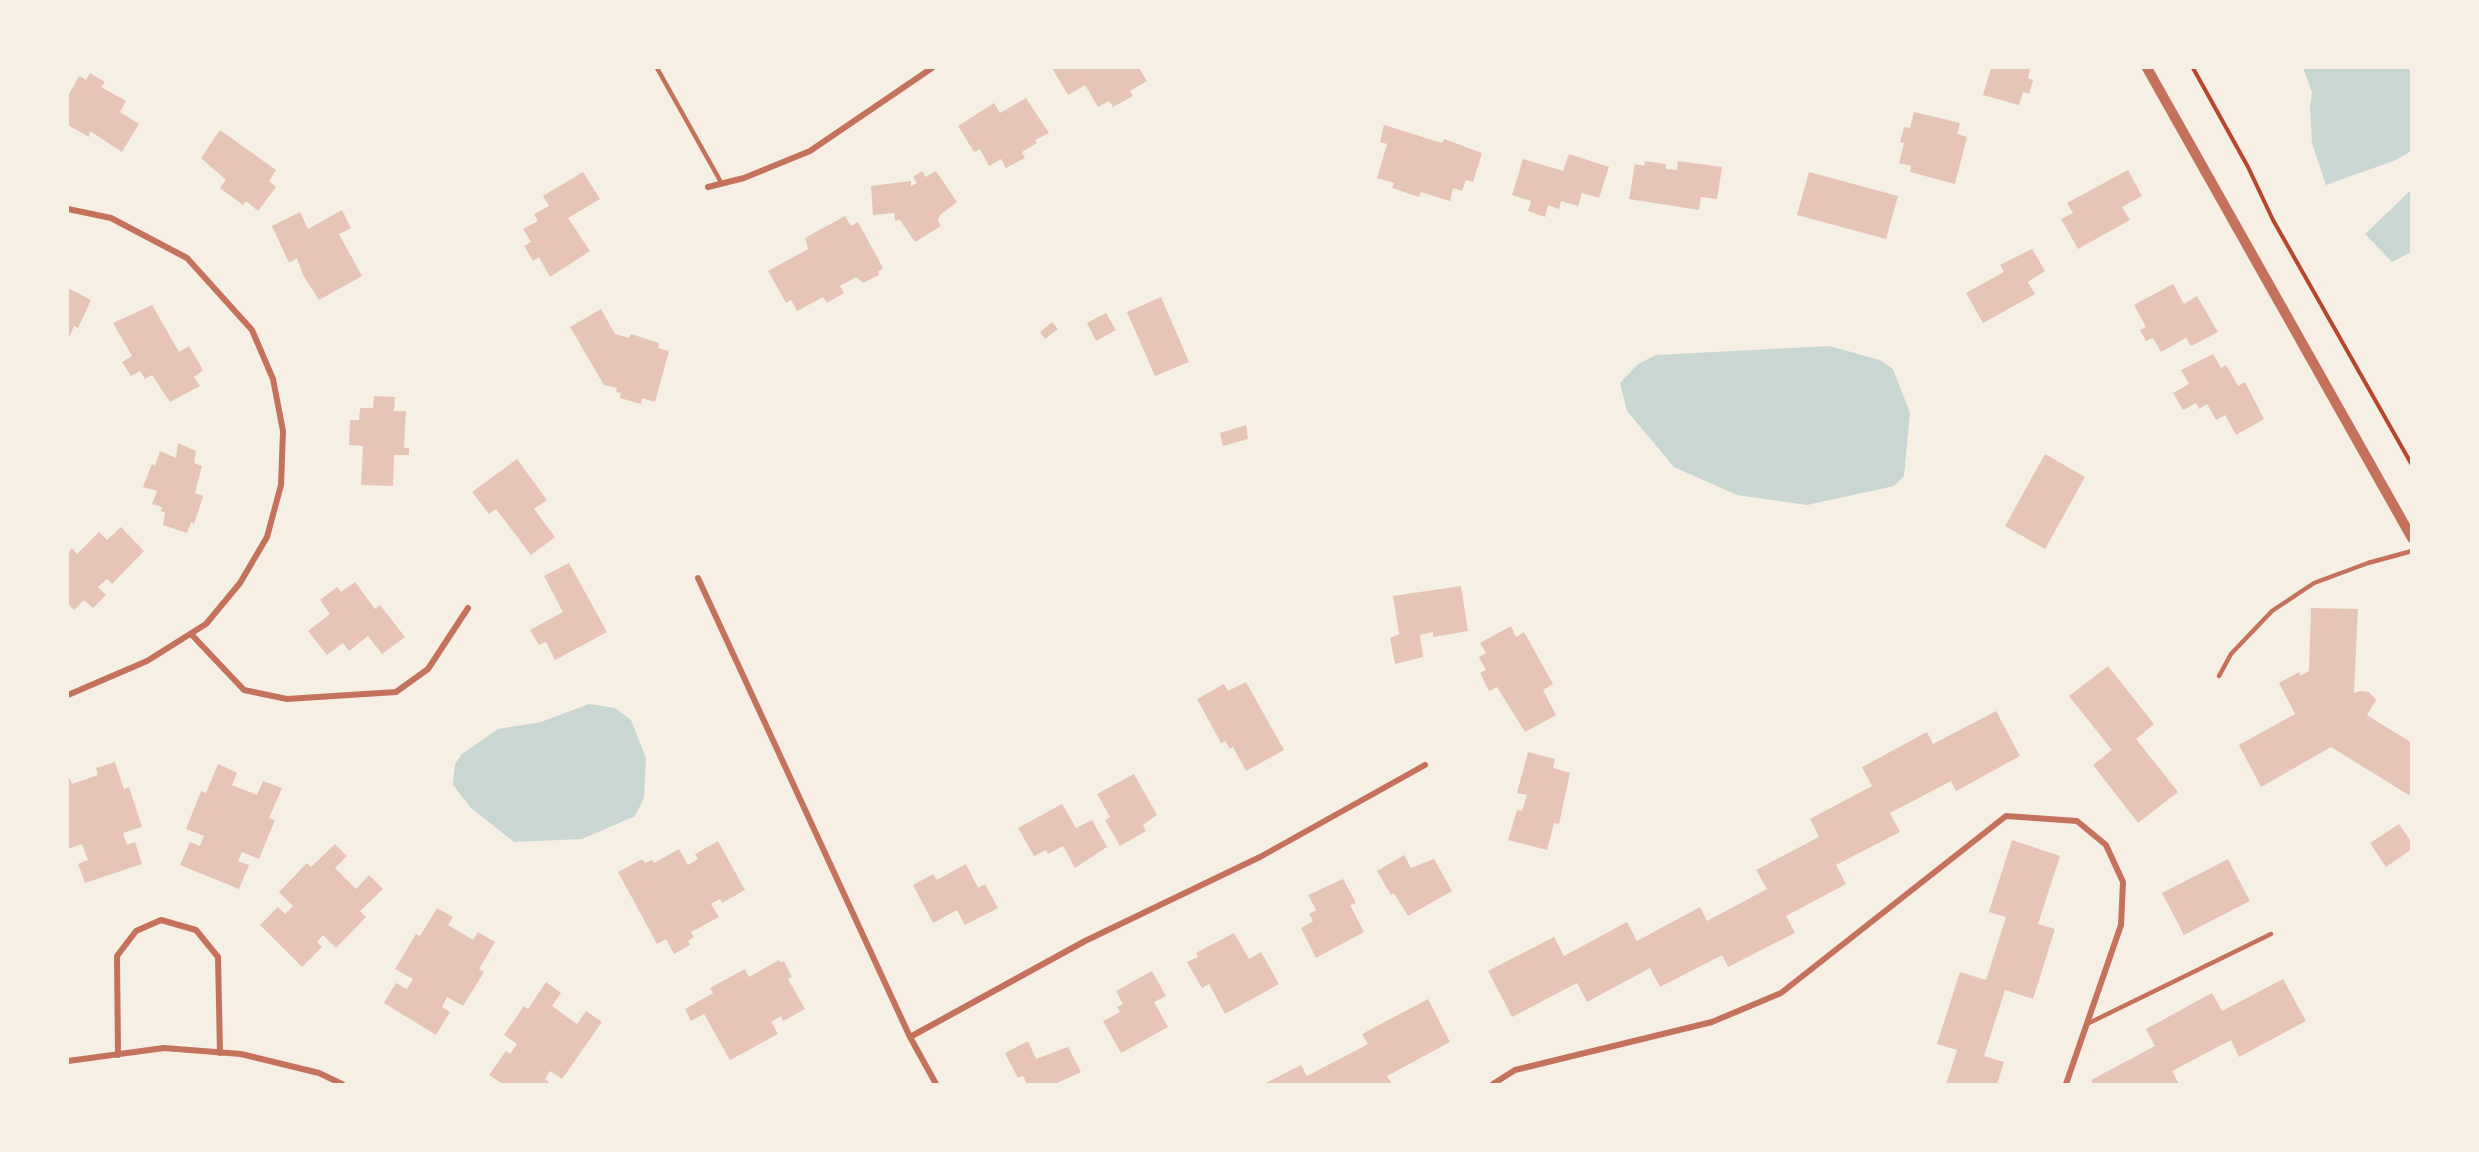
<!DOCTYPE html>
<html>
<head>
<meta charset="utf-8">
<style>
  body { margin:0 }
  #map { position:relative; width:2479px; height:1152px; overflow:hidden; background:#f6efe4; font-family:"Source Sans 3",sans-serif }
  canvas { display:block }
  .frame { position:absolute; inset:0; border:69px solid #f6efe4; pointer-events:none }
</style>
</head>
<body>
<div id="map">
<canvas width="2479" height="1152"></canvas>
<div class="frame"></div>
</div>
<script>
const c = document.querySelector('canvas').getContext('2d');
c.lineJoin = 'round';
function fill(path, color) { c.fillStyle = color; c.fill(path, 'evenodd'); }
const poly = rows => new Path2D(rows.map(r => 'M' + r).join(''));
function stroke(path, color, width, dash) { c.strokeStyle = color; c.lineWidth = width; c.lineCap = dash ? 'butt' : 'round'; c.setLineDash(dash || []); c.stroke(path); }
fill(poly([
  [2303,68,2411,68,2411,151,2396,160,2326,185,2312,143,2310,108,2312,92],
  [2411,190,2411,252,2392,262,2365,234],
  [1829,346,1880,360,1893,369,1910,413,1904,476,1894,486,1807,505,1737,495,1674,467,1627,411,1620,383,1638,364,1656,355],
  [589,704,615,708,631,720,646,758,644,798,635,816,582,839,514,842,471,808,453,785,455,764,462,754,498,729,541,722]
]), '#c9d6d2');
fill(poly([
  [1052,68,1139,68,1147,81,1130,91,1133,96,1113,107,1109,101,1098,107,1085,85,1068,95],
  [1991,68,2030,68,2028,78,2033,80,2029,94,2023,92,2019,105,1983,95],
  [90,73,105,82,101,87,126,101,120,112,139,124,122,152,90,131,89,137,68,125,68,96,79,76,86,80],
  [1026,98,1049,133,1035,140,1037,143,1022,152,1025,158,1006,168,1001,159,989,166,980,149,974,152,958,126,994,103,1000,113],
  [1914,112,1960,123,1957,134,1967,137,1955,184,1910,172,1911,166,1899,163,1904,143,1900,142,1904,127,1910,128],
  [1384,125,1442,143,1444,139,1482,153,1473,182,1466,180,1462,191,1453,188,1450,201,1421,192,1419,197,1392,188,1394,183,1377,178,1387,144,1380,142],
  [220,130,276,170,269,181,276,187,258,211,246,201,243,205,220,188,226,180,201,158],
  [1569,154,1609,167,1599,198,1582,193,1578,206,1561,201,1559,209,1548,205,1545,217,1528,211,1531,201,1512,195,1523,159,1563,171],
  [1645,161,1666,164,1666,169,1677,170,1678,161,1722,167,1717,199,1701,197,1699,210,1629,199,1635,164,1644,166],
  [2128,170,2142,196,2122,207,2130,220,2078,249,2061,219,2073,213,2067,203],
  [922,171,926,177,936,171,957,202,940,215,938,221,941,226,915,242,900,220,895,221,894,213,873,215,871,186,911,181,911,186,917,183,913,177],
  [583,172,600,199,568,218,590,251,550,277,539,257,533,261,524,246,531,242,523,229,538,221,534,214,549,206,543,196],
  [1809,172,1898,196,1886,239,1797,215],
  [342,210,351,228,339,234,362,276,319,300,303,275,297,258,289,263,272,226,300,212,308,229],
  [845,216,851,226,858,222,883,268,878,272,879,275,863,283,856,277,840,286,844,293,827,303,823,297,797,311,791,300,786,303,768,271,808,249,805,238],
  [2032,249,2045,271,2028,282,2035,294,1983,323,1966,293,2004,272,2000,265],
  [2173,284,2184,304,2197,296,2218,332,2191,346,2186,338,2161,352,2153,338,2146,341,2140,330,2146,327,2134,305],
  [68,288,91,300,78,328,74,326,68,340],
  [1161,297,1189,362,1155,376,1127,312],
  [152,305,179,352,189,346,203,370,194,377,200,386,170,402,152,375,145,379,140,371,131,376,122,362,132,356,113,323],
  [601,309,615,334,629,338,631,334,659,343,658,348,669,351,655,402,642,398,641,404,620,398,621,393,616,392,617,388,604,385,570,327],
  [1106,313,1116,330,1096,341,1087,323],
  [1052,322,1058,329,1045,339,1040,332],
  [2213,354,2221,368,2226,365,2238,386,2245,382,2264,419,2236,435,2225,415,2216,420,2207,404,2199,409,2196,403,2183,410,2173,393,2189,384,2181,370],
  [374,396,395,397,394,411,406,411,404,448,409,448,409,455,394,455,393,486,361,485,363,446,349,445,350,420,359,420,360,408,373,408],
  [1246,425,1248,439,1223,446,1220,433],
  [178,443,196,451,194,463,202,466,195,493,203,496,194,524,191,522,187,533,163,525,165,513,161,511,162,507,152,504,157,491,143,487,152,464,155,466,160,451,176,458],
  [2045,454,2085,477,2045,549,2005,526],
  [517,459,547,500,534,509,555,537,531,555,496,509,489,514,472,492],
  [121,527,144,551,112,584,107,579,98,587,106,595,93,608,84,600,74,610,68,603,68,553,72,548,77,554,99,532,107,540],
  [569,563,607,632,555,660,546,642,539,645,530,630,563,612,544,576],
  [355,582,375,609,380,605,405,637,382,654,368,636,349,651,343,643,327,655,308,631,330,614,320,600,337,587,341,592],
  [1461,586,1468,631,1433,637,1433,632,1420,635,1423,657,1395,664,1390,638,1399,634,1393,596],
  [2311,608,2358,609,2354,693,2360,691,2369,692,2376,700,2367,715,2412,743,2412,797,2331,747,2261,787,2239,745,2295,714,2279,683,2299,672,2300,676,2309,671],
  [1511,626,1516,637,1524,632,1553,684,1543,690,1556,715,1525,732,1497,687,1489,691,1480,673,1486,670,1479,657,1486,653,1480,643],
  [2108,666,2154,724,2136,739,2178,792,2138,823,2093,765,2112,750,2069,696],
  [1246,682,1284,750,1246,771,1233,747,1230,749,1225,741,1221,743,1197,699,1224,684,1228,691],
  [1996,711,2020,756,1956,791,1951,781,1890,813,1900,832,1836,865,1846,884,1786,916,1795,933,1728,967,1722,955,1660,987,1650,968,1587,1002,1577,983,1512,1017,1488,971,1554,937,1564,956,1627,922,1637,941,1700,907,1707,921,1767,889,1756,870,1819,837,1810,819,1872,786,1862,767,1927,732,1933,744],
  [1528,752,1555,759,1553,768,1570,773,1559,824,1554,823,1547,850,1508,840,1517,810,1522,811,1527,795,1517,793],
  [115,762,124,789,129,787,142,827,123,833,127,845,135,842,142,864,85,883,78,864,88,860,82,844,68,849,68,778,69,777,72,784,98,775,96,768],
  [218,764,237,773,232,785,257,795,263,781,282,788,269,818,275,820,259,859,242,852,238,861,249,865,239,889,180,865,190,842,200,846,204,836,186,829,201,791,206,793],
  [1134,774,1157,815,1143,825,1146,831,1120,846,1105,820,1110,817,1097,794],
  [1062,804,1076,828,1092,820,1107,847,1075,868,1063,846,1048,854,1046,850,1034,856,1018,828],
  [2399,824,2412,843,2412,849,2386,867,2370,843],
  [2012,840,2060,856,2038,924,2055,929,2033,999,2005,990,1984,1056,2004,1062,1997,1084,1946,1084,1957,1050,1937,1044,1960,972,1986,980,2006,917,1989,912],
  [718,841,745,890,722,903,720,899,711,904,719,917,691,932,694,937,688,941,690,945,674,954,666,939,657,944,618,872,642,859,645,863,652,860,654,863,679,849,688,865,698,859,695,854],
  [335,844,347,856,335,868,356,889,369,875,383,889,360,911,366,917,336,948,323,935,317,942,322,947,302,967,260,925,278,907,285,914,293,906,279,892,307,863,311,867],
  [1404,855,1411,868,1434,859,1452,891,1408,916,1394,893,1391,895,1377,871],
  [2228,859,2250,901,2184,935,2162,893],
  [966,864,978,888,985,884,998,908,965,925,957,910,933,923,913,885,933,874,937,880],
  [1343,879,1356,903,1350,905,1364,932,1316,958,1301,928,1313,921,1309,914,1316,910,1308,895],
  [437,908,453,917,448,925,473,940,478,932,495,942,479,969,484,972,463,1006,447,997,442,1007,450,1012,436,1035,384,1003,396,983,407,989,413,979,395,969,416,934,420,936],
  [1234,933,1249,959,1261,952,1279,984,1225,1014,1209,984,1202,988,1187,962,1198,957,1196,953],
  [779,960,781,963,784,961,792,977,788,979,805,1009,783,1021,781,1016,771,1022,778,1034,730,1060,704,1014,691,1021,685,1009,713,993,710,988,745,969,749,977],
  [1152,971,1166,996,1154,1002,1168,1027,1121,1053,1103,1021,1120,1012,1117,1007,1123,1004,1116,991],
  [2283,979,2306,1021,2239,1057,2231,1040,2172,1071,2179,1084,2093,1084,2091,1080,2155,1046,2146,1029,2212,993,2222,1011],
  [546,982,561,993,552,1006,577,1024,586,1011,602,1022,562,1079,550,1071,545,1079,549,1082,548,1084,503,1084,489,1075,506,1051,510,1054,517,1044,504,1035,524,1006,528,1009],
  [1428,999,1450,1042,1387,1076,1392,1084,1264,1084,1301,1065,1307,1076,1368,1044,1362,1034],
  [1028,1041,1036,1059,1068,1047,1081,1072,1055,1084,1027,1084,1023,1076,1018,1078,1005,1053]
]), '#e6c5b7');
stroke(poly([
  [2193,68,2248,167,2273,220,2412,465]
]), '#b5482f', 4);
stroke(poly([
  [657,68,722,184],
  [2219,676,2231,654,2272,611,2314,583,2368,563,2412,551],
  [2087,1024,2271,934]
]), '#c5725c', 4.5);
stroke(poly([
  [708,187,744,178,810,151,932,68],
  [68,209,111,218,187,258,252,330,273,379,283,431,281,485,267,537,240,583,206,624,147,661,68,695],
  [698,578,910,1037,936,1084],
  [191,634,244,690,287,699,396,692,428,669,468,608],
  [910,1037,1085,941,1260,857,1425,765],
  [118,1055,117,956,136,931,161,920,196,930,218,957,220,1053],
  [68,1061,164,1048,241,1054,319,1073,342,1084],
  [1493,1084,1515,1070,1712,1022,1781,993,2006,816,2077,821,2106,845,2123,882,2121,925,2066,1084]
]), '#c5725c', 6);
stroke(poly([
  [2147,68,2412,538]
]), '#c5725c', 10);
</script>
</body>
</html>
